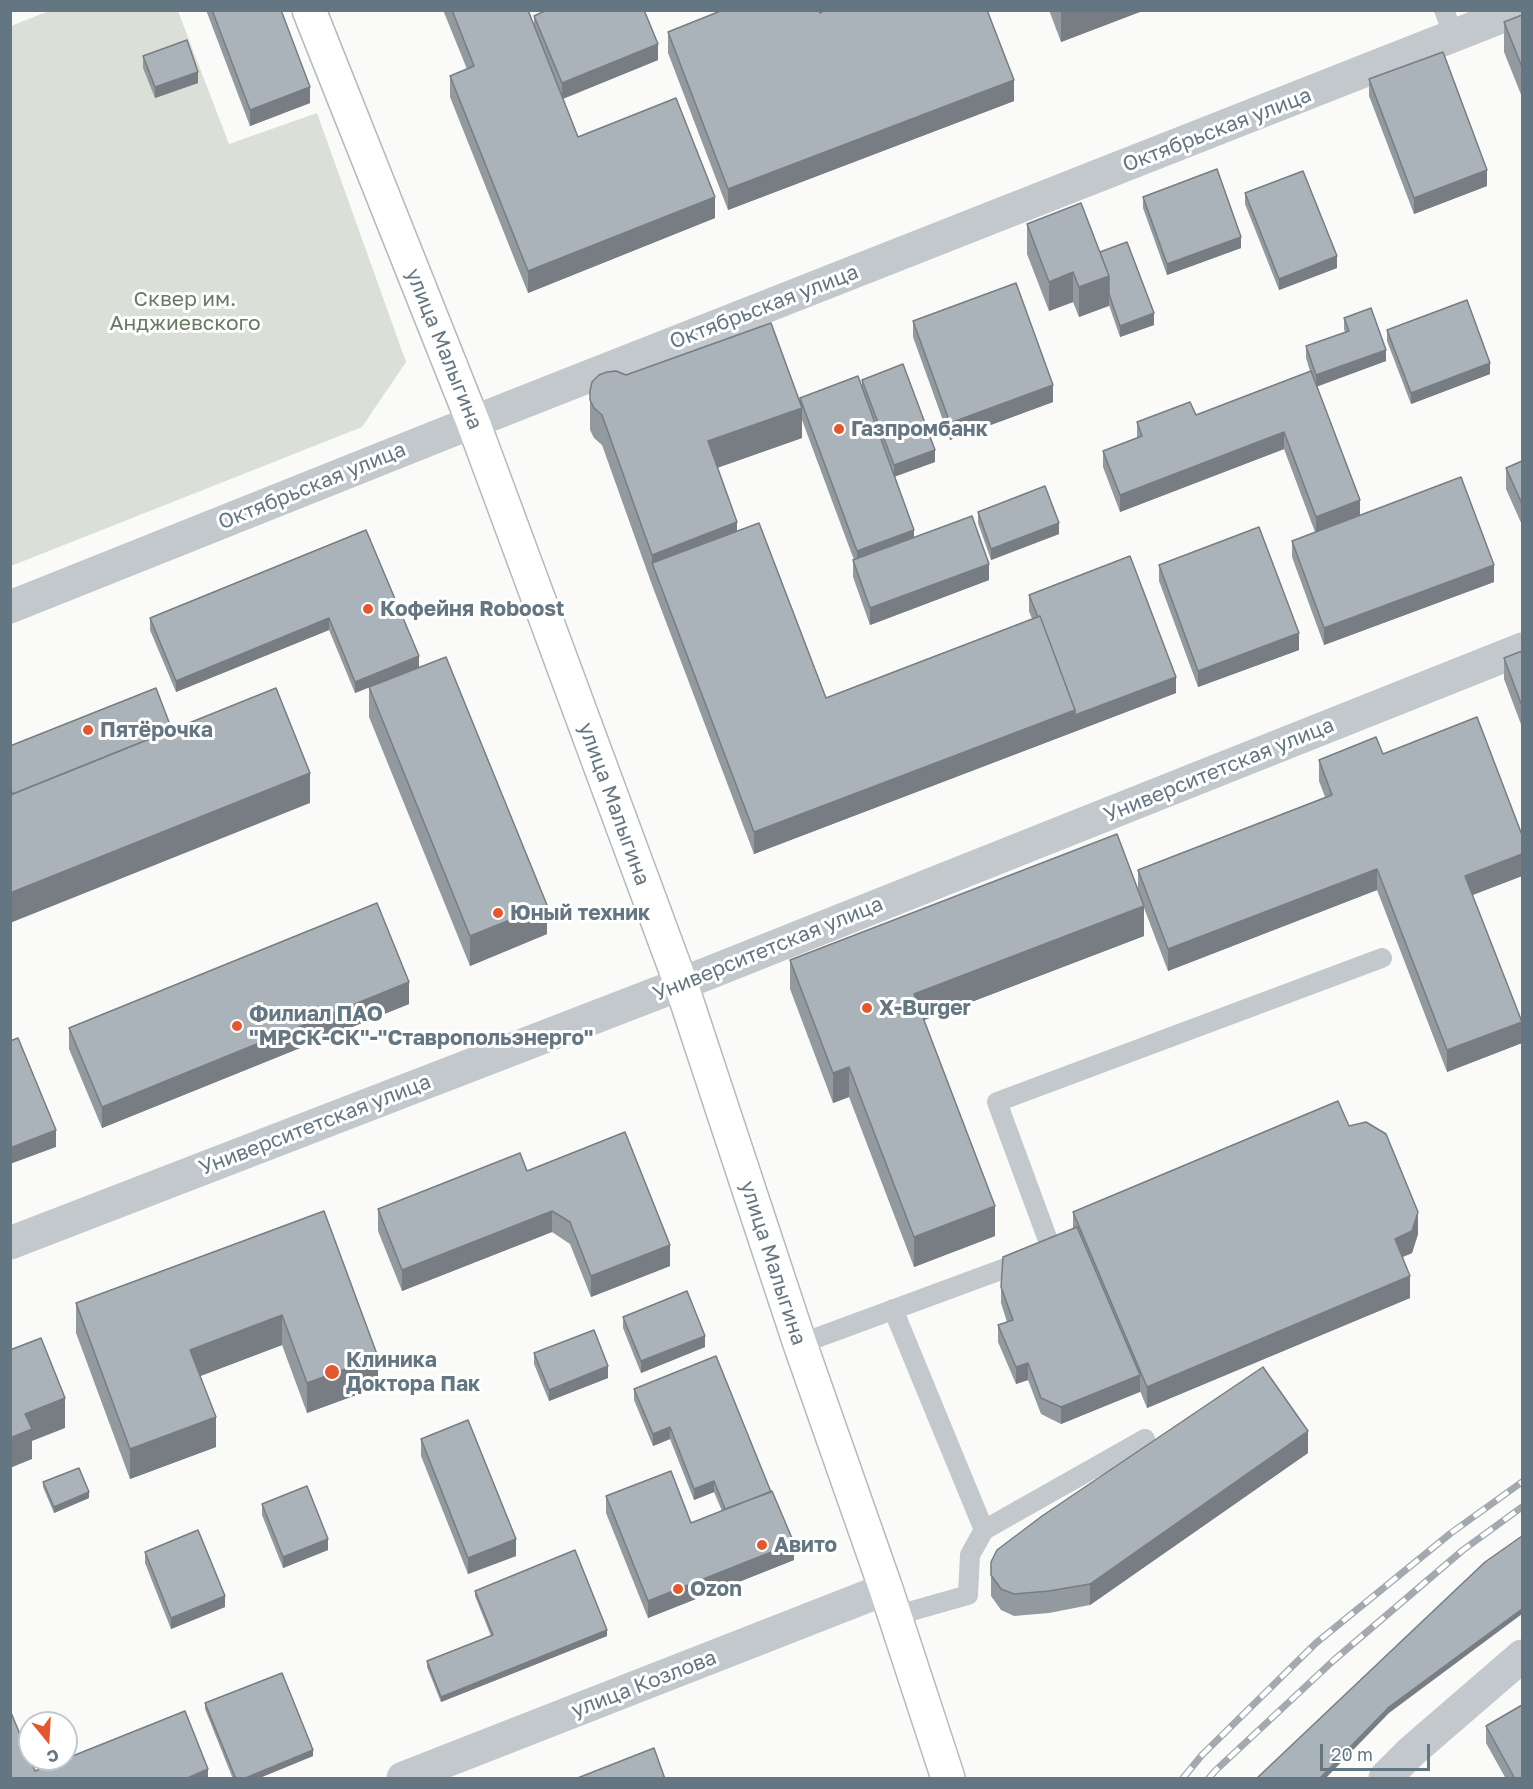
<!DOCTYPE html>
<html>
<head>
<meta charset="utf-8">
<style>
  body { margin:0 }
  #map { position:relative; width:1533px; height:1789px; overflow:hidden; background:#fafaf8; font-family:"Golos Text",sans-serif }
  canvas { display:block }
  .frame { position:absolute; inset:0; border:12px solid #657683; pointer-events:none }
  .north { position:absolute; left:18px; top:1711px; width:60px; height:60px; box-sizing:border-box; background:#fff; border:2px solid #c1c8cd; border-radius:50%; rotate:162deg; font-size:16px; font-weight:700; line-height:24px; text-align:center; color:#657683 }
  .north::after { content:''; display:block; margin:auto; width:21px; height:27px; background:#e4572e; clip-path:polygon(50% 0,100% 100%,50% 72%,0 100%) }
  .scale { position:absolute; left:1320px; top:1744px; width:110px; height:27px; box-sizing:border-box; border:3px solid #657683; border-top:0; padding-left:8px; font-size:18px; line-height:21px; white-space:nowrap; color:#657683; -webkit-text-stroke:4px #fff; paint-order:stroke }
</style>
</head>
<body>
<div id="map">
<canvas width="1533" height="1789"></canvas>
<div class="frame"></div>
<div class="north">С</div>
<div class="scale">20 m</div>
</div>
<script>
const c = document.querySelector('canvas').getContext('2d');
c.lineJoin = 'round';
function fill(path, color) { c.fillStyle = color; c.fill(path, 'evenodd'); }
const poly = rows => new Path2D(rows.map(r => 'M' + r).join(''));
function stroke(path, color, width, dash) { c.strokeStyle = color; c.lineWidth = width; c.lineCap = dash ? 'butt' : 'round'; c.setLineDash(dash || []); c.stroke(path); }
function write(font, color, halo, rows, align = 'center') {
  c.font = font + ' "Golos Text",sans-serif'; c.lineWidth = 6; c.setLineDash([]); c.textBaseline = 'middle'; c.strokeStyle = halo; c.fillStyle = color; for (const [text, x, y, turn = 0] of rows) {
    c.save(); c.translate(x, y); c.rotate((+turn || 0) * Math.PI / 180); c.textAlign = isNaN(turn) ? turn : align; if (halo) c.strokeText(text, 0, 0); c.fillText(text, 0, 0); c.restore();
  }
}
fill(poly([
  [49,11,178,11,229,144,317,113,406,362,362,427,11,566,11,26]
]), '#dadfd7');
const secondary = poly([
  [309,10,473,422,681,984,800,1344,886,1589,948,1778]
]);
stroke(secondary, '#b3babf', 36);
stroke(poly([
  [1444,10,1454,36],
  [893,1309,984,1530,970,1555,968,1595,894,1616],
  [800,1344,1052,1251,997,1102,1382,958],
  [984,1530,1145,1439]
]), '#c3c8cc', 20);
stroke(poly([
  [10,1243,681,984,1522,649],
  [403,1778,886,1589]
]), '#c3c8cc', 33);
stroke(poly([
  [10,607,473,422,1519,10],
  [1385,1778,1412,1751,1522,1656]
]), '#c3c8cc', 33);
stroke(secondary, '#fff', 33);
const rail = poly([
  [1183,1778,1202,1755,1316,1643,1451,1533,1522,1482],
  [1209,1778,1216,1770,1334,1660,1463,1550,1522,1507]
]);
stroke(rail, '#a2aab0', 7);
stroke(rail, '#fff', 4.5, [14]);
fill(poly([
  [206,10,281,10,310,103,250,126],
  [443,10,528,10,534,25,534,16,658,60,563,99,578,137,715,218,528,293,450,97,450,76,467,69],
  [1049,10,1145,10,1061,42],
  [820,13,1014,101,728,210,668,53,668,32],
  [1522,15,1522,97,1504,52,1504,22],
  [143,56,198,83,155,98,143,68],
  [1369,79,1487,186,1414,214,1369,96],
  [1245,193,1337,268,1279,290,1245,204],
  [1143,197,1241,248,1167,275,1143,208],
  [1027,224,1100,252,1154,325,1120,337,1109,305,1079,317,1073,302,1049,311,1027,254],
  [1344,318,1386,361,1317,386,1360,515,1494,582,1324,645,1292,557,1292,541,1315,532,1284,449,1120,512,1103,467,1103,451,1137,438,1137,422,1196,415,1310,371,1306,358,1306,346,1345,332,1344,329],
  [913,321,1053,402,950,440,913,337],
  [1387,330,1490,374,1411,404,1387,341],
  [626,375,800,402,800,398,862,387,862,380,935,462,895,476,914,537,989,580,870,625,853,577,853,560,854,560,802,420,802,438,717,468,737,531,826,698,1032,619,1029,611,1029,595,1176,693,754,854,652,585,602,445,594,438,590,430,590,391],
  [1522,461,1522,525,1506,489,1506,468],
  [978,512,1059,534,991,560,978,523],
  [366,530,419,668,547,934,470,966,369,717,369,687,355,693,329,630,176,692,150,630,150,618],
  [1159,565,1299,650,1198,687,1159,581],
  [1522,651,1522,727,1504,679,1504,658],
  [1383,754,1522,835,1522,876,1472,895,1522,1043,1447,1072,1377,890,1168,971,1144,908,1144,936,924,1020,995,1236,914,1267,849,1097,833,1103,790,989,790,960,1138,888,1138,870,1325,797,1319,781,1319,760],
  [409,1004,102,1128,69,1049,69,1028],
  [1349,1126,1418,1234,1412,1253,1403,1257,1410,1298,1147,1408,1140,1391,1061,1424,1041,1414,1028,1380,1016,1384,998,1342,998,1325,1007,1322,1001,1303,1001,1287,1073,1228,1073,1212],
  [527,1171,670,1266,591,1297,570,1244,552,1232,402,1291,378,1231,378,1209],
  [324,1211,378,1387,307,1413,282,1345,200,1376,216,1447,130,1479,76,1333,76,1303],
  [623,1317,705,1347,641,1373,623,1328],
  [534,1353,608,1378,549,1401,534,1364],
  [634,1389,794,1560,648,1618,606,1513,606,1496,691,1523,722,1511,714,1492,694,1500,670,1439,653,1446,634,1400],
  [421,1439,516,1556,468,1574,421,1456],
  [1308,1453,1090,1605,1049,1613,1014,1616,1001,1610,991,1596,991,1562],
  [43,1482,89,1498,54,1513,43,1487],
  [262,1504,328,1550,283,1568,262,1515],
  [145,1552,225,1607,171,1629,145,1563],
  [475,1591,607,1636,441,1702,427,1667,427,1661,491,1636,475,1596],
  [205,1703,313,1756,257,1779,233,1779,205,1709],
  [1486,1726,1522,1779,1506,1779,1486,1743]
]), '#929a9f');
fill(poly([
  [1066,10,1145,10,1061,42,1061,12],
  [658,44,658,60,562,99,562,83],
  [198,72,198,83,155,98,155,87],
  [1014,80,1014,101,728,210,728,189],
  [310,87,310,103,250,126,250,110],
  [1487,170,1487,186,1414,214,1414,198],
  [715,197,715,218,528,293,528,271],
  [1241,237,1241,248,1167,275,1167,264],
  [1337,256,1337,268,1279,290,1279,279],
  [1073,272,1073,302,1049,311,1049,282],
  [1109,276,1109,306,1079,317,1079,287],
  [1154,313,1154,325,1120,337,1120,326],
  [1386,350,1386,361,1316,387,1316,375],
  [1490,363,1490,374,1411,404,1411,393],
  [1053,385,1053,402,950,440,950,423],
  [802,408,802,438,708,471,708,441],
  [1284,432,1284,449,1120,512,1120,495],
  [935,450,935,462,894,477,894,465],
  [1360,500,1360,517,1316,533,1316,517],
  [737,522,737,552,652,563,652,555],
  [1059,523,1059,534,991,560,991,549],
  [914,530,914,547,857,568,857,551],
  [989,564,989,580,870,625,870,608],
  [1494,565,1494,582,1324,645,1324,628],
  [329,618,329,630,176,692,176,681],
  [1299,633,1299,650,1198,687,1198,671],
  [419,656,419,668,355,693,355,682],
  [1176,677,1176,693,754,854,754,832,1075,710],
  [310,773,310,803,10,923,10,893],
  [1522,854,1522,876,1465,898,1465,876],
  [1377,869,1377,890,1168,971,1168,949],
  [547,905,547,934,470,966,470,936],
  [1144,906,1144,936,914,1024,914,994],
  [409,982,409,1004,102,1128,102,1107],
  [1522,1022,1522,1043,1447,1072,1447,1050],
  [849,1067,849,1097,833,1103,833,1073],
  [56,1130,56,1147,10,1164,10,1148],
  [995,1206,995,1236,914,1267,914,1237],
  [552,1211,552,1232,402,1291,402,1270],
  [1418,1212,1418,1234,1412,1253,1395,1260,1395,1239],
  [670,1245,670,1266,591,1297,591,1276],
  [1410,1276,1410,1298,1147,1408,1147,1387],
  [282,1315,282,1345,190,1380,190,1350],
  [705,1336,705,1347,641,1373,641,1361],
  [378,1357,378,1387,307,1413,307,1383],
  [1028,1363,1028,1380,1016,1384,1016,1367],
  [608,1366,608,1378,549,1401,549,1390],
  [1140,1375,1140,1392,1061,1424,1061,1407],
  [65,1398,65,1428,32,1441,32,1459,10,1468,10,1438,25,1414],
  [216,1417,216,1447,130,1479,130,1449],
  [670,1427,670,1439,653,1446,653,1434],
  [1308,1431,1308,1453,1090,1605,1090,1584],
  [714,1481,714,1492,694,1500,694,1489],
  [89,1492,89,1498,54,1513,54,1507],
  [328,1539,328,1550,283,1568,283,1557],
  [516,1539,516,1556,468,1574,468,1558],
  [794,1543,794,1560,648,1618,648,1601],
  [225,1596,225,1607,171,1629,171,1618],
  [1522,1609,1522,1614,1389,1713,1325,1779,1319,1779,1389,1707],
  [607,1630,607,1636,441,1702,441,1697],
  [313,1750,313,1756,257,1779,243,1779],
  [208,1769,208,1779,185,1779]
]), '#777d82');
const building = poly([
  [212,10,281,10,310,87,250,110,212,10],
  [452,10,528,10,578,137,676,98,715,197,528,271,450,76,474,66,452,10],
  [547,10,644,10,658,44,562,83,534,16,547,10],
  [723,10,819,10,820,13,825,10,987,10,1014,80,728,189,668,32,723,10],
  [1522,15,1522,67,1504,22,1522,15],
  [187,40,198,72,155,87,143,56,187,40],
  [1443,52,1487,170,1414,198,1369,79,1443,52],
  [1217,169,1241,237,1167,264,1143,197,1217,169],
  [1303,171,1337,256,1279,279,1245,193,1303,171],
  [1081,203,1109,276,1079,287,1073,272,1049,282,1027,224,1081,203],
  [1127,242,1154,313,1120,326,1109,294,1109,276,1100,252,1127,242],
  [1016,283,1053,385,950,423,913,321,1016,283],
  [1467,300,1490,363,1411,393,1387,330,1467,300],
  [1371,308,1386,350,1316,375,1306,346,1349,331,1344,318,1371,308],
  [771,323,802,408,708,441,737,522,652,555,602,415,594,408,590,400,590,391,592,382,599,375,607,372,616,371,626,375,771,323],
  [903,364,935,450,894,465,862,380,903,364],
  [1311,371,1360,500,1316,517,1284,432,1120,495,1103,451,1142,436,1137,422,1190,402,1196,415,1311,371],
  [858,376,914,530,857,551,800,398,858,376],
  [1522,461,1522,504,1506,468,1522,461],
  [1461,477,1494,565,1324,628,1292,541,1461,477],
  [1045,486,1059,523,991,549,978,512,1045,486],
  [972,516,989,564,870,608,853,560,972,516],
  [759,523,826,698,1040,616,1075,710,754,832,652,563,759,523],
  [1259,527,1299,633,1198,671,1159,565,1259,527],
  [366,530,419,656,355,682,329,618,176,681,150,618,366,530],
  [1130,556,1176,677,1075,715,1075,710,1040,616,1038,617,1029,595,1130,556],
  [1522,651,1522,706,1504,658,1522,651],
  [446,657,547,905,470,936,369,687,446,657],
  [156,688,172,730,13,794,10,789,10,746,156,688],
  [276,688,310,773,10,893,10,795,276,688],
  [1477,717,1522,835,1522,854,1465,876,1522,1022,1447,1050,1377,869,1168,949,1138,870,1332,795,1319,760,1376,737,1383,754,1477,717],
  [1117,834,1144,906,914,994,995,1206,914,1237,849,1067,833,1073,790,960,1117,834],
  [377,903,409,982,102,1107,69,1028,377,903],
  [18,1038,56,1130,10,1148,10,1041,18,1038],
  [1338,1101,1349,1126,1366,1122,1386,1134,1418,1212,1412,1231,1395,1239,1410,1276,1147,1387,1073,1212,1338,1101],
  [625,1132,670,1245,591,1276,570,1222,552,1211,402,1270,378,1209,520,1153,527,1171,625,1132],
  [324,1211,378,1357,307,1383,282,1315,190,1350,216,1417,130,1449,76,1303,324,1211],
  [1077,1227,1140,1375,1061,1407,1041,1398,1028,1363,1016,1367,998,1325,1013,1320,1001,1287,1003,1257,1077,1227],
  [687,1291,705,1336,641,1361,623,1317,687,1291],
  [594,1330,608,1366,549,1390,534,1353,594,1330],
  [41,1338,65,1398,25,1414,32,1429,10,1438,10,1350,41,1338],
  [716,1356,771,1492,725,1509,714,1481,694,1489,670,1427,653,1434,634,1389,716,1356],
  [1263,1367,1308,1431,1090,1584,1049,1591,1014,1594,1001,1589,991,1575,991,1562,997,1550,1042,1516,1263,1367],
  [468,1420,516,1539,468,1558,421,1439,468,1420],
  [79,1468,89,1492,54,1507,43,1482,79,1468],
  [671,1471,691,1523,772,1491,794,1543,648,1601,606,1496,671,1471],
  [307,1486,328,1539,283,1557,262,1504,307,1486],
  [198,1530,225,1596,171,1618,145,1552,198,1530],
  [1522,1536,1522,1609,1389,1707,1319,1779,1256,1779,1485,1562,1522,1536],
  [575,1550,607,1630,441,1697,427,1661,493,1635,475,1591,575,1550],
  [282,1673,313,1750,243,1779,236,1779,205,1703,282,1673],
  [1522,1705,1522,1779,1515,1779,1486,1726,1522,1705],
  [10,1710,35,1771,185,1711,208,1769,185,1779,10,1779,10,1710],
  [654,1748,665,1779,575,1779,654,1748]
]);
fill(building, '#aab3b9');
stroke(building, '#777d82', 1.5);
for (const [x, y, r, color] of [
  [839,429,6,"#e4572e"],
  [368,609,6,"#e4572e"],
  [88,730,6,"#e4572e"],
  [498,913,6,"#e4572e"],
  [867,1008,6,"#e4572e"],
  [237,1026,6,"#e4572e"],
  [332,1372,8,"#e4572e"],
  [762,1545,6,"#e4572e"],
  [678,1589,6,"#e4572e"]
]) { const dot = new Path2D(); dot.arc(x, y, r, 0, 2 * Math.PI); c.fillStyle = color; c.fill(dot); stroke(dot, '#fff', 2); }
write('21px', '#657683', '#fff', [
  ["Октябрьская улица",1217,130,-21],
  ["Октябрьская улица",764,307,-21],
  ["улица Малыгина",444,349,68],
  ["Октябрьская улица",312,486,-22],
  ["Университетская улица",1219,770,-22],
  ["улица Малыгина",614,804,70],
  ["Университетская улица",768,949,-22],
  ["Университетская улица",315,1125,-21],
  ["улица Малыгина",773,1263,72],
  ["улица Козлова",644,1684,-21]
]);
write('21px', '#687a64', '#fff', [
  ["Сквер им.",185,299],
  ["Анджиевского",185,323]
]);
write('bold 21px', '#657683', '#fff', [
  ["Газпромбанк",851,429],
  ["Кофейня Roboost",380,609],
  ["Пятёрочка",100,730],
  ["Юный техник",510,913],
  ["X-Burger",879,1008],
  ["Филиал ПАО",249,1014],
  ["\"МРСК-СК\"-\"Ставропольэнерго\"",249,1038],
  ["Клиника",346,1360],
  ["Доктора Пак",346,1384],
  ["Авито",774,1545],
  ["Ozon",690,1589]
], 'left');
</script>
</body>
</html>
